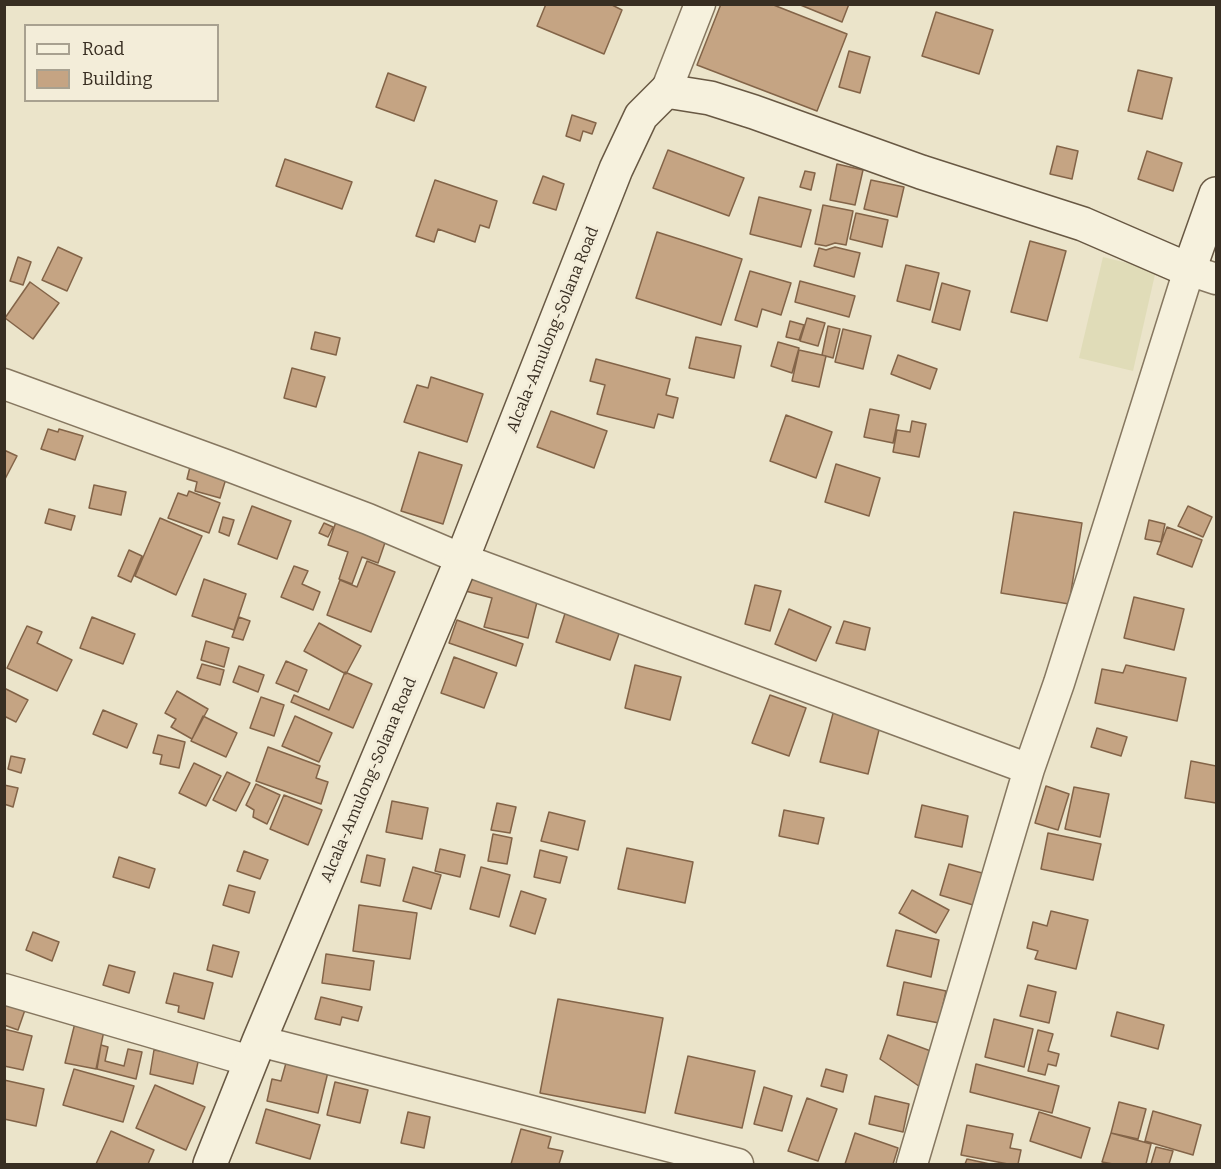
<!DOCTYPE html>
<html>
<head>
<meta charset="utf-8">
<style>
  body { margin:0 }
  #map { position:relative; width:1221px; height:1169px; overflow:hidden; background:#ebe4ca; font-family:Bitter,serif }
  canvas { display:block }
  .frame { position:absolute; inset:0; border:6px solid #382e22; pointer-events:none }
  .legend { position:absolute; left:24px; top:24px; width:195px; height:78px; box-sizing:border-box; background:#f3edd9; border:2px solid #a8a190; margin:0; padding:8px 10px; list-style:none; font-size:18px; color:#382e22 }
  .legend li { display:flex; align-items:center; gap:12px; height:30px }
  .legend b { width:30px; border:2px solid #a8a190 }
</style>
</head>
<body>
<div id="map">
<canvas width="1221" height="1169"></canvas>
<div class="frame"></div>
<ul class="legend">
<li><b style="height:8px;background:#f6f1dd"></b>Road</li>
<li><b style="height:16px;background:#c5a483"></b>Building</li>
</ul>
</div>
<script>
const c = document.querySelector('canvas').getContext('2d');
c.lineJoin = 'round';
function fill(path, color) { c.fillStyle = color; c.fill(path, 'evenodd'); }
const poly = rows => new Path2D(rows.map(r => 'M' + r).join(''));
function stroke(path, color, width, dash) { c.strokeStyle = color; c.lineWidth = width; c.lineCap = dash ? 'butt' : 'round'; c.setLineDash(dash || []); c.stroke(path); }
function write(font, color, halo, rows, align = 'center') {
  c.font = font + ' Bitter,serif'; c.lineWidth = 6; c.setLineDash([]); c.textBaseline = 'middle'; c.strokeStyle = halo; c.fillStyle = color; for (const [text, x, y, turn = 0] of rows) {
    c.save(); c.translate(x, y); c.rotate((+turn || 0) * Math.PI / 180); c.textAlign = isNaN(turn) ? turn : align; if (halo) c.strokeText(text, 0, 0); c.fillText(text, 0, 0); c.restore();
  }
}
fill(poly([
  [1103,257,1156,270,1133,371,1079,358]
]), '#e0dcb8');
const building = poly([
  [546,4,610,4,622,10,604,54,537,26,546,4],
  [721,4,771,4,847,34,817,111,697,65,721,4],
  [798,4,849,4,842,22,798,4],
  [936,12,993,30,979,74,922,56,936,12],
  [849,51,870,57,860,93,839,87,849,51],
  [1138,70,1172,78,1162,119,1128,111,1138,70],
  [388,73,426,87,414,121,376,107,388,73],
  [572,115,596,123,592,134,583,131,580,141,566,136,572,115],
  [1057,146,1078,151,1072,179,1050,174,1057,146],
  [668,150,744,178,729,216,653,188,668,150],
  [1147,151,1182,163,1173,191,1138,179,1147,151],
  [285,159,352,182,342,209,276,186,285,159],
  [837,164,863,170,855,205,830,200,837,164],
  [805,171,815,173,811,190,800,187,805,171],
  [543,176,564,184,556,210,533,203,543,176],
  [435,180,497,201,489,228,480,225,475,242,438,229,434,242,416,236,435,180],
  [871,180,904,187,897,217,864,209,871,180],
  [759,197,811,210,801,247,750,234,759,197],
  [823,205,853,211,846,245,835,243,826,246,815,244,823,205],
  [856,213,888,220,882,247,850,239,856,213],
  [657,232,742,259,721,325,636,298,657,232],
  [1030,241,1066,251,1047,321,1011,312,1030,241],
  [58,247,82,258,67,291,42,280,58,247],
  [835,247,860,253,854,277,814,266,819,248,826,250,835,247],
  [18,257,31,262,23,285,10,281,18,257],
  [906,265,939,273,930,310,897,301,906,265],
  [750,271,791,283,781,315,762,309,757,327,735,320,750,271],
  [800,281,855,296,849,317,795,302,800,281],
  [30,282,59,303,33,339,5,318,30,282],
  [942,283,970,291,960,330,932,322,942,283],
  [807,318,825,323,818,346,800,341,807,318],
  [790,321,804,325,799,340,786,337,790,321],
  [828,326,840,329,833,358,822,355,828,326],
  [843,329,871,336,863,369,835,362,843,329],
  [315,332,340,338,336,355,311,349,315,332],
  [696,337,741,346,734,378,689,368,696,337],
  [778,342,799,348,792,373,771,366,778,342],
  [799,350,826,356,819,387,792,381,799,350],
  [898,355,937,369,930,389,891,374,898,355],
  [596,359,670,379,666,395,678,398,673,418,658,414,654,428,597,414,605,385,590,381,596,359],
  [292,368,325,377,316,407,284,398,292,368],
  [431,377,483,394,467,442,404,422,417,385,428,388,431,377],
  [870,409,899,415,893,443,864,437,870,409],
  [551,411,607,431,594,468,537,447,551,411],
  [786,415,832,432,816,478,770,461,786,415],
  [912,421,926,424,919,457,893,452,897,430,910,432,912,421],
  [48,429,58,432,59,429,83,436,75,460,41,449,48,429],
  [4,450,17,456,4,481,4,450],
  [419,452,462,465,443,524,401,511,419,452],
  [191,463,229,469,220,498,195,491,197,482,187,479,191,463],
  [836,464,880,478,869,516,825,502,836,464],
  [94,485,126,492,121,515,89,508,94,485],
  [189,491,220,503,209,533,168,518,178,493,187,496,189,491],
  [252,506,291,521,277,559,238,544,252,506],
  [1188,506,1212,517,1203,537,1178,526,1188,506],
  [49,509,75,516,71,530,45,523,49,509],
  [1014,512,1082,523,1069,604,1001,593,1014,512],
  [339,513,389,531,378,563,362,557,352,584,339,579,348,552,328,545,339,513],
  [223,517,234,520,229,536,219,532,223,517],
  [160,518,202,536,176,595,135,576,160,518],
  [1149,520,1165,524,1161,542,1145,539,1149,520],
  [324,523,333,527,328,537,319,533,324,523],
  [1167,527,1202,540,1192,567,1157,554,1167,527],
  [129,550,142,556,131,582,118,576,129,550],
  [367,561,395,572,371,632,327,615,340,580,357,587,367,561],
  [294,566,308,571,302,584,320,592,313,610,281,597,294,566],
  [462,574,539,594,528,638,484,627,492,598,458,589,462,574],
  [204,579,246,594,234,630,192,616,204,579],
  [755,585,781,591,770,631,745,624,755,585],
  [1134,597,1184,609,1174,650,1124,638,1134,597],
  [568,604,623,622,610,660,556,642,568,604],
  [789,609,831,627,816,661,775,644,789,609],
  [92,617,135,634,123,664,80,648,92,617],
  [239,617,250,621,243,640,232,637,239,617],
  [457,620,523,644,516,666,449,643,457,620],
  [844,621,870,628,865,650,836,643,844,621],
  [319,623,361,646,346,674,304,651,319,623],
  [27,626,42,632,37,643,72,660,57,691,7,668,27,626],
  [206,641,229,648,224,667,201,660,206,641],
  [454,657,497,673,484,708,441,693,454,657],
  [286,661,307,670,298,692,276,683,286,661],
  [202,664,224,670,220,685,197,678,202,664],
  [635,665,681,677,670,720,625,708,635,665],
  [1126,665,1186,678,1177,721,1095,703,1102,669,1123,673,1126,665],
  [239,666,264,675,258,692,233,682,239,666],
  [345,672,372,684,353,728,291,702,294,695,329,710,345,672],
  [4,688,28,700,16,722,4,716,4,688],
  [177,691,208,709,192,739,171,727,176,719,165,713,177,691],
  [770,695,806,708,789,756,752,743,770,695],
  [261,697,284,705,274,736,250,728,261,697],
  [835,706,882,718,868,774,820,762,835,706],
  [103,710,137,724,127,748,93,734,103,710],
  [203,716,237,733,226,757,191,741,203,716],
  [295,716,332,733,319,762,282,746,295,716],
  [1097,728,1127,737,1121,756,1091,747,1097,728],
  [158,735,185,742,179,768,160,764,162,755,153,753,158,735],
  [268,747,320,766,316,778,328,782,321,804,256,781,268,747],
  [11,756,25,759,21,773,8,769,11,756],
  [1191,761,1216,766,1216,803,1185,798,1191,761],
  [194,763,221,776,206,806,179,793,194,763],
  [227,772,250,783,236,811,213,800,227,772],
  [256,784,280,795,267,824,253,817,254,810,246,805,256,784],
  [4,785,18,788,13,807,4,804,4,785],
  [1046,786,1069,794,1058,830,1035,823,1046,786],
  [1074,787,1109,794,1100,837,1065,829,1074,787],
  [284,795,322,810,308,845,270,829,284,795],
  [392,801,428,808,422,839,386,832,392,801],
  [497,803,516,807,510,833,491,830,497,803],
  [922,805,968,816,962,847,915,837,922,805],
  [784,810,824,818,818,844,779,836,784,810],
  [549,812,585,821,578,850,541,841,549,812],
  [1048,833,1101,844,1093,880,1041,869,1048,833],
  [493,834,512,838,507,864,488,861,493,834],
  [627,848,693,862,685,903,618,889,627,848],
  [440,849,465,855,460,877,435,871,440,849],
  [540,850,567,857,560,883,534,877,540,850],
  [244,851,268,860,260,879,237,871,244,851],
  [367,855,385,859,380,886,361,882,367,855],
  [119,857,155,869,149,888,113,877,119,857],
  [949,864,993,876,983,908,940,895,949,864],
  [413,867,441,875,431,909,403,901,413,867],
  [481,867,510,875,499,917,470,909,481,867],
  [229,885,255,892,249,913,223,905,229,885],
  [912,890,949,910,936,933,899,913,912,890],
  [521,891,546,899,535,934,510,926,521,891],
  [359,905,417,913,410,959,353,951,359,905],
  [1051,911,1088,920,1076,969,1035,959,1038,951,1027,948,1033,922,1047,926,1051,911],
  [896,930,939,940,931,977,887,966,896,930],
  [33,932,59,942,52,961,26,950,33,932],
  [213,945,239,952,232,977,207,970,213,945],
  [326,954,374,961,370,990,322,983,326,954],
  [109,965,135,972,129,993,103,985,109,965],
  [174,973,213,983,204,1019,178,1012,179,1006,166,1003,174,973],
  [904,982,946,991,939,1023,897,1015,904,982],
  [1028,985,1056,992,1049,1023,1020,1016,1028,985],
  [321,997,362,1007,358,1021,342,1017,340,1025,315,1019,321,997],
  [558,999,663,1018,645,1113,540,1093,558,999],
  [4,1000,26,1007,18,1030,4,1025,4,1000],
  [1117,1012,1164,1025,1158,1049,1111,1036,1117,1012],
  [76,1019,105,1026,96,1069,65,1063,76,1019],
  [994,1019,1033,1029,1024,1067,985,1057,994,1019],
  [4,1029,32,1036,23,1070,4,1066,4,1029],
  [1038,1030,1053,1034,1048,1051,1059,1054,1056,1066,1048,1064,1045,1075,1028,1071,1038,1030],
  [888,1035,936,1053,923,1089,880,1059,888,1035],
  [101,1045,108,1047,105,1061,124,1066,128,1049,142,1052,136,1079,97,1069,101,1045],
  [154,1050,199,1058,193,1084,150,1074,154,1050],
  [688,1056,755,1071,742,1128,675,1113,688,1056],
  [286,1063,328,1072,318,1113,267,1101,272,1079,281,1081,286,1063],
  [976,1064,1059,1086,1052,1113,970,1092,976,1064],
  [74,1069,134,1086,123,1122,63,1105,74,1069],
  [826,1069,847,1075,843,1092,821,1086,826,1069],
  [4,1080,44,1089,36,1126,4,1119,4,1080],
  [335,1082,368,1090,360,1123,327,1115,335,1082],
  [155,1085,205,1107,186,1150,136,1128,155,1085],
  [764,1087,792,1096,782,1131,754,1124,764,1087],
  [875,1096,909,1104,903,1132,869,1124,875,1096],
  [807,1098,837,1109,818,1161,788,1151,807,1098],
  [1119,1102,1146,1109,1138,1139,1111,1133,1119,1102],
  [266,1109,320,1125,310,1159,256,1143,266,1109],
  [1153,1111,1201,1125,1193,1155,1145,1141,1153,1111],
  [408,1112,430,1117,424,1148,401,1143,408,1112],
  [1039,1112,1090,1128,1081,1158,1030,1141,1039,1112],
  [967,1125,1013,1134,1010,1148,1021,1150,1018,1164,1008,1164,961,1155,967,1125],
  [521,1129,551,1137,548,1148,563,1151,559,1164,511,1164,521,1129],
  [111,1131,154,1150,148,1164,96,1164,111,1131],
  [855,1133,898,1148,893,1164,845,1164,855,1133],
  [1111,1133,1151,1144,1146,1164,1113,1164,1102,1162,1111,1133],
  [1156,1147,1173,1151,1169,1164,1151,1164,1156,1147],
  [967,1159,990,1164,965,1164,967,1159]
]);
fill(building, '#c5a483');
stroke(building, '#836448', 1.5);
const minor = poly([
  [666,91,700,4],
  [4,384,226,465,368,519,462,559,1029,769],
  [4,989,250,1061],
  [259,1041,738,1164],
  [912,1164,1029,769,1059,683,1189,270,1216,279]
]);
const secondary = poly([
  [210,1164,259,1041,462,559,616,169,641,116,666,91,710,98,754,112,921,172,1083,224,1189,270,1216,194]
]);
stroke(minor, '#867760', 33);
stroke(secondary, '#685843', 36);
stroke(minor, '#f6f1dd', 30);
stroke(secondary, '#f6f1dd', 33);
write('16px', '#382e22', '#f3edd9', [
  ["Alcala-Amulong-Solana Road",553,330,-68],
  ["Alcala-Amulong-Solana Road",369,780,-67]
]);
</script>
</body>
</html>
